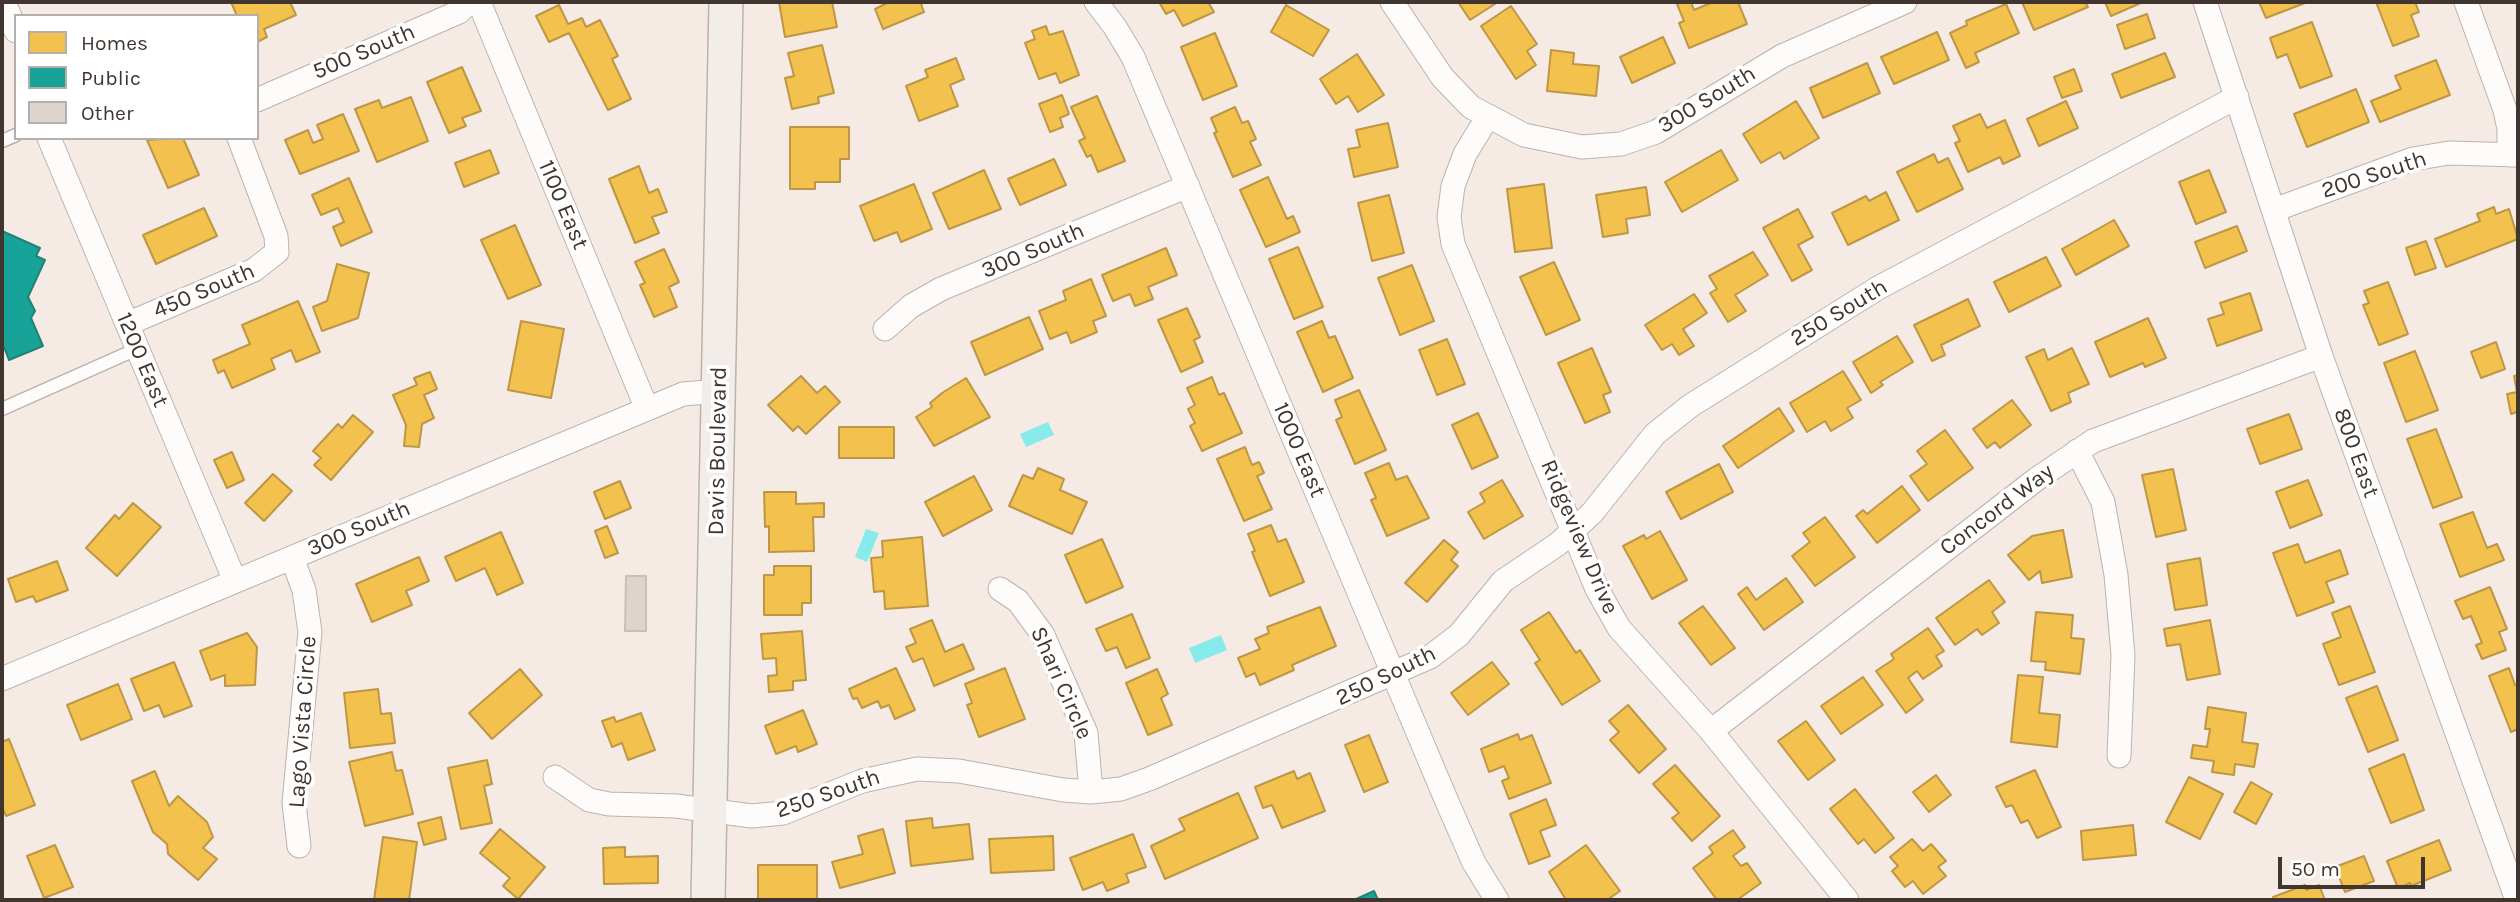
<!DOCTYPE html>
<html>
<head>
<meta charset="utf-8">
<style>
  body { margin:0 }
  #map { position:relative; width:2520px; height:902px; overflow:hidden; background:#f6ebe4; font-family:Karla,sans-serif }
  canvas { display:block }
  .frame { position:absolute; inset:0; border:4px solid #40362f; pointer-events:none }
  .legend { position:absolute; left:14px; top:14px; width:245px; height:126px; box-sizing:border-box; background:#fff; border:2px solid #b3afac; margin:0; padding:9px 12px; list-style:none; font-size:21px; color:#40362f }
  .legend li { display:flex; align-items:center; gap:14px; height:35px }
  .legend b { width:35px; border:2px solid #b3afac }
  .scale { position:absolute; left:2278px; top:857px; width:147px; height:32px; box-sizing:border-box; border:4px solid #40362f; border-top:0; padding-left:9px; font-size:21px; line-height:24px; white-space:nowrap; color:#40362f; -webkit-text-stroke:5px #fff; paint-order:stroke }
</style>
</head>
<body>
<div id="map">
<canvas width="2520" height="902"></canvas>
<div class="frame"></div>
<ul class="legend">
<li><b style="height:19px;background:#f2c14e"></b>Homes</li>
<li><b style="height:19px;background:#17a398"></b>Public</li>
<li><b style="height:19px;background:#ddd4cd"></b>Other</li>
</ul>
<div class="scale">50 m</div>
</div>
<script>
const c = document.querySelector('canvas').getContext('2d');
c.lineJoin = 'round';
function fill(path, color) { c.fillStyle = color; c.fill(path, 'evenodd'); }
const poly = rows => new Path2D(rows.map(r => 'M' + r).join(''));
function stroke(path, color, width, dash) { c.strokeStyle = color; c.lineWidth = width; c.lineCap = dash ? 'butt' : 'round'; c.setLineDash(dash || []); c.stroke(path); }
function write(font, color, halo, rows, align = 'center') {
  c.font = font + ' Karla,sans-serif'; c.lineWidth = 7; c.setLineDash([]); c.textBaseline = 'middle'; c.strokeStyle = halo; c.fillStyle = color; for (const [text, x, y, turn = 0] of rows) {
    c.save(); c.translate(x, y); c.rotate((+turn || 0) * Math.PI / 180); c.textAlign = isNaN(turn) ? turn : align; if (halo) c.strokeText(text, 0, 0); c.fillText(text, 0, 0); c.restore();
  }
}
fill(poly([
  [1048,422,1054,435,1026,447,1020,434],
  [866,529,879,533,867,562,855,557],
  [1221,635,1227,650,1195,663,1189,648]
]), '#87eaeb');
const homes = poly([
  [231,2,290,2,296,15,264,29,267,37,257,42,257,16,237,16,231,2],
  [779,2,832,2,837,27,785,37,779,2],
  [925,2,921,4,924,12,883,29,875,9,889,2,925,2],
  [1159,2,1208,2,1214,12,1183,26,1174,10,1166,14,1159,2],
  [1458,2,1498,2,1470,20,1458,2],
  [1682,2,1691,2,1694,10,1713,2,1738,2,1747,24,1689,48,1679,23,1684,21,1677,4,1682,2],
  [2022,2,2085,2,2088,7,2034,30,2022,2],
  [2105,2,2143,2,2111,16,2105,2],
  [2259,2,2305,2,2305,3,2266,18,2259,2],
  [2376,2,2415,2,2419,12,2411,15,2419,36,2393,46,2376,2],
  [2006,4,2019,33,1975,53,1979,62,1966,68,1950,33,1967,25,1966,21,2006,4],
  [559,5,568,24,582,18,586,27,600,20,618,56,612,59,631,99,608,110,569,33,549,42,536,16,559,5],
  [1286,5,1329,30,1313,56,1271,32,1286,5],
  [1511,6,1537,44,1527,51,1536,65,1516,79,1481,26,1511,6],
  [2147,14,2155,38,2125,49,2117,25,2147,14],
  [2312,22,2332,76,2300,88,2287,54,2277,58,2270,38,2312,22],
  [1046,26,1049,35,1063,31,1079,75,1060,83,1056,73,1039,79,1025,43,1035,39,1032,31,1046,26],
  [1937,32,1949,60,1894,84,1881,57,1937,32],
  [1215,33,1237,86,1203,100,1181,47,1215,33],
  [1663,37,1675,63,1632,83,1620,57,1663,37],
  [822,45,834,93,818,97,819,103,792,109,785,78,794,76,788,53,822,45],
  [1551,50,1574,53,1573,64,1599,66,1596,96,1547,91,1551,50],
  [2165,53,2175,77,2121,98,2112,74,2165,53],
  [1357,54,1384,95,1358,112,1348,96,1336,104,1320,79,1357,54],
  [956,58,964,79,950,85,958,106,919,121,906,86,928,77,925,70,956,58],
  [2436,60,2450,95,2380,122,2371,101,2401,89,2395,76,2436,60],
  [1867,63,1880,93,1823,118,1810,88,1867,63],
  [462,67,481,111,462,118,466,126,449,133,427,82,462,67],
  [2074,69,2082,91,2062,98,2054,77,2074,69],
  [2356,89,2369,122,2307,147,2294,114,2356,89],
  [1062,95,1069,114,1060,118,1063,127,1050,132,1039,104,1062,95],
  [1097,96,1125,161,1098,172,1091,155,1087,157,1079,141,1085,138,1071,107,1097,96],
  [411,97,428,141,377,162,355,109,379,100,382,108,411,97],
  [1796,101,1819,138,1784,159,1780,152,1761,163,1743,134,1796,101],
  [2066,101,2078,128,2039,146,2027,119,2066,101],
  [1235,107,1242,123,1248,121,1256,139,1250,142,1261,165,1233,177,1214,133,1217,132,1211,118,1235,107],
  [343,114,359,151,300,174,285,140,308,130,313,143,323,139,317,125,343,114],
  [1980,114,1987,128,2005,120,2020,156,2003,164,2000,157,1968,172,1955,143,1960,141,1953,126,1980,114],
  [1388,123,1398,167,1354,177,1348,149,1360,147,1356,130,1388,123],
  [790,127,849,127,849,159,840,159,840,182,815,182,815,189,790,189,790,127],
  [183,138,199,175,168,188,147,140,183,138],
  [490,150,499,173,464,187,455,163,490,150],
  [1721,150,1738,180,1682,212,1665,182,1721,150],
  [1934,154,1938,163,1948,158,1963,189,1917,212,1897,172,1934,154],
  [1054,159,1066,185,1020,205,1008,179,1054,159],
  [639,166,649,193,658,189,667,212,652,217,659,233,635,243,609,179,639,166],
  [984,170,1001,209,949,229,933,193,984,170],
  [2209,170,2226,212,2196,224,2179,182,2209,170],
  [1268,177,1287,219,1293,216,1300,232,1266,247,1240,190,1268,177],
  [349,178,372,232,341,246,333,227,344,222,338,208,321,215,312,195,349,178],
  [914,184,932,229,901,242,897,232,874,241,860,206,914,184],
  [1544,184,1552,248,1515,252,1507,189,1544,184],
  [1646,187,1650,215,1626,219,1628,233,1603,237,1596,195,1646,187],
  [1886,192,1899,220,1848,245,1832,213,1866,196,1869,201,1886,192],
  [1389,195,1404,253,1372,261,1358,203,1389,195],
  [2494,207,2496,214,2509,209,2518,239,2446,267,2435,239,2480,221,2477,214,2494,207],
  [204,208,217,236,156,264,143,235,204,208],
  [1798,209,1813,237,1798,245,1812,270,1792,281,1763,228,1798,209],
  [2114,220,2129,246,2076,275,2062,249,2114,220],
  [515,225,541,285,508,299,481,240,515,225],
  [2237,226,2247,251,2205,268,2195,242,2237,226],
  [2426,241,2436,268,2415,275,2406,248,2426,241],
  [1298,247,1323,307,1294,319,1269,259,1298,247],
  [1166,248,1177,275,1148,287,1153,299,1135,306,1130,294,1113,301,1102,275,1166,248],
  [664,249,679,282,669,287,677,307,654,317,640,285,645,283,635,262,664,249],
  [1753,252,1768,275,1735,295,1746,311,1728,322,1710,293,1717,289,1709,276,1753,252],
  [2046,257,2061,286,2009,312,1994,282,2046,257],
  [1554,262,1580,320,1546,335,1520,277,1554,262],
  [337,264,369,273,358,318,322,331,313,307,327,301,337,264],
  [1412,265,1434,321,1400,335,1378,278,1412,265],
  [1091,279,1106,316,1093,321,1097,332,1071,343,1067,332,1050,339,1039,311,1066,300,1063,291,1091,279],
  [2388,282,2408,334,2379,345,2363,305,2369,303,2364,291,2388,282],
  [2250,293,2262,330,2217,346,2208,319,2224,314,2220,303,2250,293],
  [1694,294,1707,313,1683,329,1694,346,1679,355,1672,344,1662,350,1645,325,1694,294],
  [1968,299,1980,326,1941,345,1945,355,1932,361,1914,325,1968,299],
  [298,301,320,352,296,362,291,350,271,359,275,369,232,388,224,370,218,373,213,360,250,344,242,325,298,301],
  [1187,308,1200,337,1194,340,1203,362,1181,372,1158,320,1187,308],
  [1029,317,1043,349,985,375,971,342,1029,317],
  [2148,318,2166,358,2145,367,2143,363,2110,377,2095,342,2148,318],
  [521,321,564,329,551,398,508,390,521,321],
  [1322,321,1329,338,1335,336,1353,378,1323,392,1297,332,1322,321],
  [1897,336,1913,362,1880,382,1883,385,1871,393,1853,362,1897,336],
  [1447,339,1465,384,1437,395,1419,350,1447,339],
  [2496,342,2505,369,2481,378,2471,352,2496,342],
  [1592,348,1611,392,1603,395,1610,412,1585,423,1558,363,1592,348],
  [2072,348,2089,384,2068,393,2071,402,2051,411,2026,357,2044,349,2048,360,2072,348],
  [2415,351,2438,410,2406,422,2384,363,2415,351],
  [1843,371,1861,400,1847,408,1853,418,1831,431,1825,421,1807,432,1790,403,1843,371],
  [430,372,437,389,424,395,434,418,422,424,419,447,404,446,406,425,393,395,417,385,414,378,430,372],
  [2518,375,2518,416,2517,412,2511,414,2507,394,2517,392,2514,376,2518,375],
  [801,376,817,393,825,386,840,402,806,434,798,426,793,431,768,405,801,376],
  [1212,377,1219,395,1224,393,1242,433,1202,451,1190,426,1195,423,1188,409,1195,405,1187,388,1212,377],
  [966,378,990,417,934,446,916,417,932,407,930,403,942,393,966,378],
  [1359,390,1386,450,1355,464,1336,420,1342,417,1335,400,1359,390],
  [2012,400,2031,425,2000,448,1995,442,1987,448,1973,429,2012,400],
  [1779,408,1794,431,1738,468,1723,446,1779,408],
  [1478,413,1498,457,1472,469,1452,425,1478,413],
  [2289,414,2302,449,2260,464,2247,429,2289,414],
  [353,415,373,432,331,480,314,465,321,458,313,451,338,424,342,428,353,415],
  [839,427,894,427,894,458,839,458,839,427],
  [2436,429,2462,497,2433,508,2407,439,2436,429],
  [1945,430,1973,468,1928,501,1910,476,1927,464,1917,451,1945,430],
  [1245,447,1252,465,1259,462,1264,473,1257,476,1272,509,1244,521,1217,459,1245,447],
  [232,452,244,480,227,488,214,460,232,452],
  [1389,463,1396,480,1407,476,1429,518,1387,536,1371,500,1376,498,1365,473,1389,463],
  [1719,464,1733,492,1681,519,1666,492,1719,464],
  [1038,468,1064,479,1060,490,1087,502,1072,534,1009,506,1023,475,1033,479,1038,468],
  [2173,469,2186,530,2156,537,2142,475,2173,469],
  [273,474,292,491,264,521,245,503,273,474],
  [974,476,992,510,943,536,925,502,974,476],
  [1502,480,1523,516,1484,539,1468,512,1485,502,1480,493,1502,480],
  [2308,480,2322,515,2290,528,2276,492,2308,480],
  [620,481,631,508,605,519,594,492,620,481],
  [1902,486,1920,510,1877,543,1856,516,1863,510,1867,514,1902,486],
  [764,492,796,492,796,504,824,503,824,517,813,517,814,551,769,552,769,526,765,527,764,492],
  [133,503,161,527,117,576,86,548,115,515,119,519,133,503],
  [2473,512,2487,548,2497,544,2504,560,2460,577,2440,524,2473,512],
  [1825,517,1855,557,1815,586,1792,556,1810,542,1803,533,1825,517],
  [1271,525,1278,542,1286,539,1304,582,1270,596,1252,552,1255,551,1248,534,1271,525],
  [607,526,618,553,605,558,595,531,607,526],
  [2063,530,2072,577,2042,583,2040,571,2029,580,2008,555,2032,536,2063,530],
  [1660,531,1687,580,1652,599,1623,546,1644,535,1646,539,1660,531],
  [501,532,523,583,497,595,485,568,456,581,445,557,501,532],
  [922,537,928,606,885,609,884,591,874,592,871,558,883,557,882,541,922,537],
  [1102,539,1123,587,1086,603,1065,555,1102,539],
  [1444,540,1458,552,1451,560,1458,566,1427,602,1405,583,1444,540],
  [2298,544,2305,563,2340,550,2348,574,2326,582,2334,602,2297,616,2273,553,2298,544],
  [419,557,429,581,406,591,412,605,372,622,356,584,419,557],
  [2200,558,2207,605,2175,610,2167,564,2200,558],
  [57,561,68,590,36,602,33,596,16,602,8,579,57,561],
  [774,566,811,566,811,603,802,603,802,615,764,615,764,575,774,575,774,566],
  [1786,578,1803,602,1764,630,1738,594,1747,587,1756,600,1786,578],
  [1989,580,2005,602,1992,612,1999,623,1982,635,1977,629,1955,645,1936,618,1989,580],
  [2490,587,2507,629,2499,632,2506,650,2482,659,2476,645,2482,643,2471,616,2463,619,2455,601,2490,587],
  [1703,606,1735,648,1711,665,1679,623,1703,606],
  [2350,606,2375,672,2339,685,2323,644,2341,637,2332,613,2350,606],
  [1320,607,1336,646,1292,665,1294,670,1260,685,1255,673,1246,677,1238,658,1260,649,1255,639,1269,633,1267,627,1320,607],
  [1549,612,1576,653,1580,650,1600,681,1562,705,1535,663,1540,660,1521,630,1549,612],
  [2036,612,2073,615,2071,638,2084,639,2080,674,2045,670,2046,662,2031,661,2036,612],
  [1132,614,1150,658,1126,668,1117,647,1106,651,1096,629,1132,614],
  [932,620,945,652,963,644,974,669,934,686,923,658,913,662,906,647,916,643,910,629,932,620],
  [2210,620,2220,674,2187,680,2180,644,2167,646,2164,629,2210,620],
  [1928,628,1944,651,1936,656,1942,666,1923,679,1917,671,1908,678,1923,700,1906,713,1876,671,1894,659,1891,654,1928,628],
  [802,631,806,680,793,681,793,690,769,692,768,676,777,675,776,658,763,659,761,634,802,631],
  [247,633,257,647,255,685,225,686,225,675,211,680,200,651,247,633],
  [174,662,192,706,164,717,159,705,144,711,131,679,174,662],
  [1492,662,1509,684,1468,715,1451,693,1492,662],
  [896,668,915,710,895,719,889,705,881,708,878,701,862,708,857,698,853,699,849,689,896,668],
  [1005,668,1025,719,979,737,967,705,972,703,965,684,1005,668],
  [2509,668,2515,685,2518,684,2518,729,2511,732,2489,676,2509,668],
  [520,669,542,695,492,739,469,713,520,669],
  [1157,669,1168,694,1161,698,1172,725,1148,735,1126,683,1157,669],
  [2018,675,2043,677,2039,713,2060,715,2057,747,2011,742,2018,675],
  [1863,677,1883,705,1841,734,1821,706,1863,677],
  [118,684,132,719,81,740,67,705,118,684],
  [2377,686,2398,740,2368,752,2346,698,2377,686],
  [378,689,381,714,391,713,395,743,350,748,344,693,378,689],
  [1628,705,1666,749,1639,773,1610,740,1619,732,1609,721,1628,705],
  [2208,707,2246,713,2242,742,2258,744,2254,767,2235,764,2234,775,2212,772,2214,761,2191,758,2193,745,2207,747,2210,729,2205,729,2208,707],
  [803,710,817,744,798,752,796,746,776,754,765,726,803,710],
  [641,713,655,750,628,760,622,743,612,747,602,721,614,717,616,722,641,713],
  [1806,721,1835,760,1808,780,1778,741,1806,721],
  [1518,734,1520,740,1532,735,1551,783,1509,799,1502,781,1509,778,1504,766,1489,772,1481,749,1518,734],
  [1369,735,1388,782,1364,792,1345,745,1369,735],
  [9,739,35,805,6,816,2,806,2,742,9,739],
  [392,752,396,771,402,770,413,814,365,826,349,762,392,752],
  [2404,754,2424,810,2391,823,2369,769,2404,754],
  [487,760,492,784,484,786,492,823,461,829,448,768,487,760],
  [1675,765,1720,816,1692,841,1672,818,1679,813,1653,784,1675,765],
  [2035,770,2061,827,2037,838,2028,820,2021,823,2012,805,2006,807,1996,787,2035,770],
  [155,771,169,806,178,796,207,822,213,837,203,848,217,859,198,880,168,854,167,844,153,832,132,781,155,771],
  [1294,771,1297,779,1310,773,1325,811,1282,828,1272,805,1263,808,1255,787,1294,771],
  [1936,775,1951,795,1929,812,1913,792,1936,775],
  [2189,777,2223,794,2200,839,2166,822,2189,777],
  [2251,782,2272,794,2256,824,2234,812,2251,782],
  [1855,789,1894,838,1875,853,1864,839,1858,844,1830,809,1855,789],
  [1238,793,1258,838,1165,879,1151,846,1185,830,1179,819,1238,793],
  [1546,799,1556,825,1540,831,1550,856,1529,864,1510,814,1546,799],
  [441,817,446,839,424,845,418,823,441,817],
  [932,818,933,828,969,824,973,859,911,866,906,821,932,818],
  [2133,825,2136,855,2083,860,2081,831,2133,825],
  [500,829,545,867,518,899,503,886,510,878,480,853,500,829],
  [883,829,895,873,840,888,832,862,863,854,858,836,883,829],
  [1733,830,1745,847,1733,856,1741,866,1747,863,1761,883,1737,900,1717,900,1693,868,1713,853,1709,847,1733,830],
  [1133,834,1146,867,1126,874,1129,882,1107,891,1103,882,1083,890,1070,858,1133,834],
  [1053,836,1054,870,991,873,989,839,1053,836],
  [383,837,417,842,409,900,374,900,383,837],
  [1912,839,1923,851,1931,844,1946,861,1938,867,1946,876,1923,894,1913,881,1905,887,1892,871,1898,866,1890,857,1912,839],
  [2439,840,2451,870,2411,886,2410,883,2398,888,2387,861,2439,840],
  [55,845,73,887,44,898,27,856,55,845],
  [1586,845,1620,891,1607,900,1566,900,1549,872,1586,845],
  [625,847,625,857,658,856,658,883,604,884,603,848,625,847],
  [2364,856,2374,881,2345,892,2335,867,2364,856],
  [758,865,817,865,817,900,758,900,758,865],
  [2305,885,2306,890,2319,885,2325,900,2274,900,2273,897,2305,885]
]);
fill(homes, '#f2c14e');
stroke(homes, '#bd9745', 2);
const public = poly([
  [2,231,40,248,36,256,45,260,28,297,35,311,31,318,43,346,9,360,2,342,2,231],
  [1374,891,1378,900,1354,900,1374,891]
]);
fill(public, '#17a398');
stroke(public, '#238278', 2);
const building = poly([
  [626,576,646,576,646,631,625,631,626,576]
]);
fill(building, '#ddd4cd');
stroke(building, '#c9bfb9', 2);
const lane = poly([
  [2,141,16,135],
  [2,409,137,349]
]);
const street = poly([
  [4,2,16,31],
  [479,2,647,409],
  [1096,2,1115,27,1133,57,1448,804,1474,863,1497,900],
  [1392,2,1443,78,1471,107,1524,135,1582,147,1621,144,1656,132,1782,56,1905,2],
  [2205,2,2321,356,2517,900],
  [2466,2,2505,110,2509,129,2509,155],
  [257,100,459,12,469,2],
  [1487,118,1465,154,1453,186,1449,217,1453,244,1597,589,1619,628,1711,731,1847,900],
  [49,138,235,581],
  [2274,210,2413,159,2449,153,2518,155],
  [127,324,254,270,277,252,276,236,239,138],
  [885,329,911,306,941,289,1188,186],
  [2077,451,2103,502,2116,575,2123,655,2119,756],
  [292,558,304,590,310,632,294,803,299,846],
  [1000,589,1018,601,1043,635,1086,733,1091,792],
  [2,679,683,394,719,391],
  [1711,731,2038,478,2093,441,2321,356],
  [555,777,589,800,609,804,676,806,752,816,783,813,862,781,917,769,959,771,1063,790,1091,792,1121,789,1149,779,1430,657,1459,635,1503,581,1558,544,1592,513,1655,434,1690,406,1878,288,2237,97]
]);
const secondary = poly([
  [708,900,726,2]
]);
stroke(lane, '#bcb2ac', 15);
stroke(street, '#bcb2ac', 25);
stroke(secondary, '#bcb2ac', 36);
stroke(lane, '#fefcfb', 12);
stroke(street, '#fefcfb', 23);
stroke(secondary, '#f2ede8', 33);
write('23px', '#40362f', '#fff', [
  ["500 South",364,52,-23],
  ["300 South",1707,100,-31],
  ["200 South",2374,175,-18],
  ["1100 East",563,205,67],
  ["300 South",1033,251,-23],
  ["450 South",204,291,-23],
  ["250 South",1839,313,-31],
  ["1200 East",142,360,67],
  ["1000 East",1299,450,67],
  ["Davis Boulevard",718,451,-89],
  ["800 East",2356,453,70],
  ["Concord Way",1997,510,-37],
  ["300 South",359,529,-23],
  ["Ridgeview Drive",1579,537,67],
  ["250 South",1386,676,-26],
  ["Shari Circle",1061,683,66],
  ["Lago Vista Circle",303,722,-86],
  ["250 South",828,794,-19]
]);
</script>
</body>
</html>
